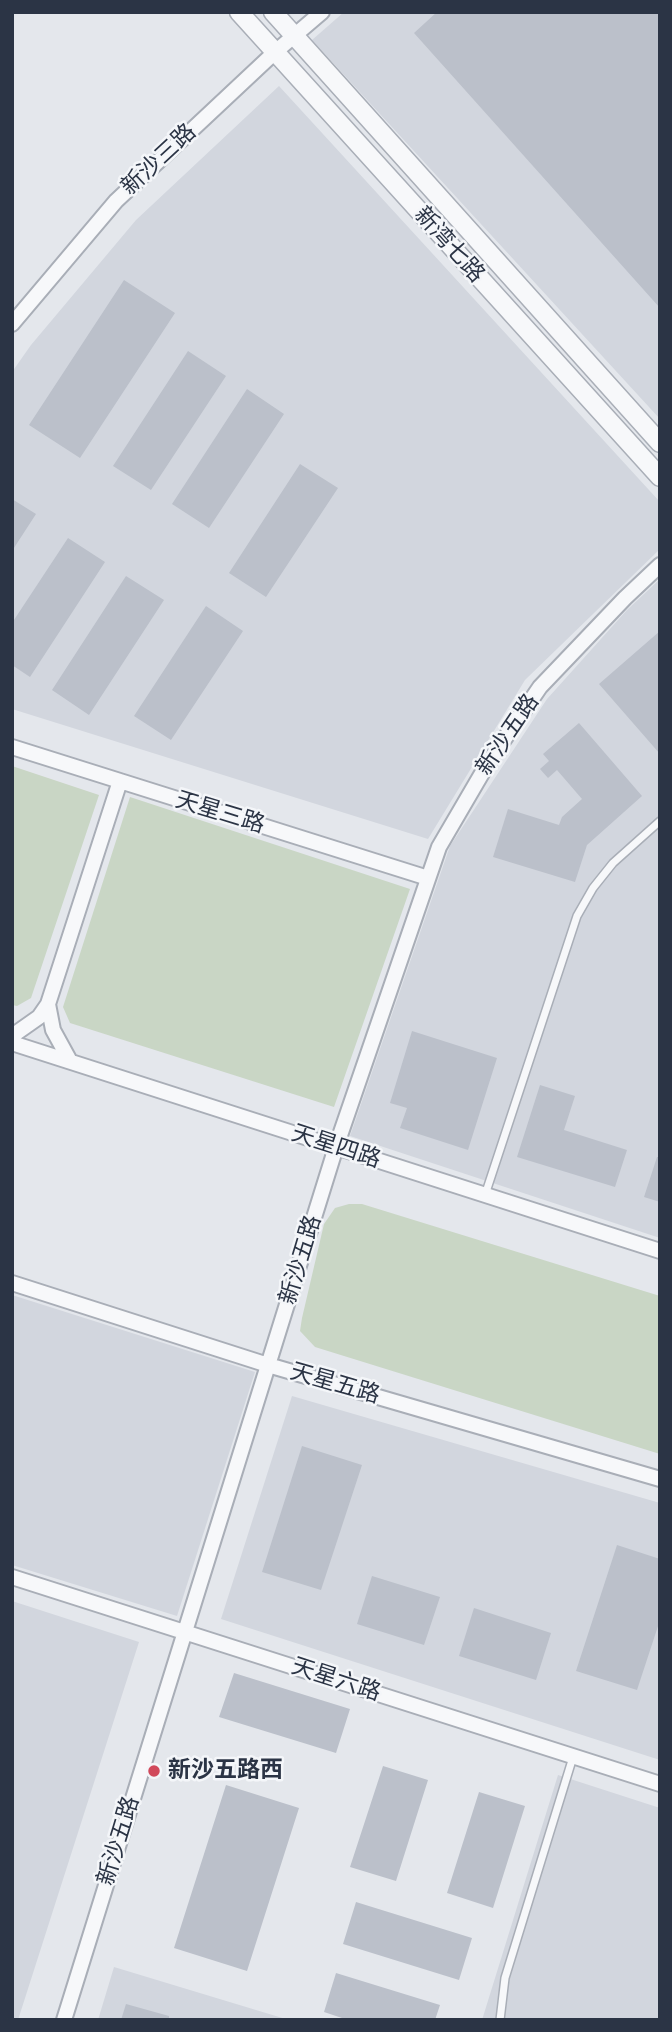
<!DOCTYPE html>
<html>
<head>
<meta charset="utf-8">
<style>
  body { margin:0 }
  #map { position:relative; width:672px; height:2032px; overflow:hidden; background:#e4e7ec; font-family:"Fira Sans Condensed",sans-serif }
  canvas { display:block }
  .frame { position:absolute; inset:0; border:14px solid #2b3445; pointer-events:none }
</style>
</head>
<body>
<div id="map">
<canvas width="672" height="2032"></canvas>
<div class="frame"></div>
</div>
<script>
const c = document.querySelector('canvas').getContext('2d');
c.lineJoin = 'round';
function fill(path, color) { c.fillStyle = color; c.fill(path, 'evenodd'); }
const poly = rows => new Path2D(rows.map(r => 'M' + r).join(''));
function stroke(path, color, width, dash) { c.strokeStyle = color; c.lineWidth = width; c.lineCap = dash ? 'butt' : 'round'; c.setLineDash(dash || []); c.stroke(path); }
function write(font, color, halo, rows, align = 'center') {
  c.font = font + ' "Fira Sans Condensed","Noto Sans SC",sans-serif'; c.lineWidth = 5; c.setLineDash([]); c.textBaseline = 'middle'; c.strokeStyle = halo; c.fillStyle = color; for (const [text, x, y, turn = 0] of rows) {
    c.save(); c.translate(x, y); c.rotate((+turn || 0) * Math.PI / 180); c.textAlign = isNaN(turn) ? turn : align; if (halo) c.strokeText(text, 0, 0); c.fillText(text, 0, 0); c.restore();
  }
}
fill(poly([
  [344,12,660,12,660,419,312,40],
  [279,86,660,502,660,549,525,680,428,839,12,709,12,372,31,345,136,220],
  [660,579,660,1238,350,1136,450,846,547,699,627,610],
  [12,1295,255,1372,177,1616,12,1565],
  [292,1396,660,1503,660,1760,221,1619],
  [12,1601,139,1642,18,2020,12,2020],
  [558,1775,660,1808,660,2020,482,2020],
  [114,1967,289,2020,98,2020]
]), '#d2d6de');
fill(poly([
  [12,766,99,795,31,998,17,1006,12,1005],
  [130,797,410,889,334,1107,70,1023,63,1007],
  [349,1204,362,1204,660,1296,660,1454,315,1347,300,1331,302,1318,324,1224,335,1208]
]), '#c9d6c5');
fill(poly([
  [437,12,660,12,660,308,414,33],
  [124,280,175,313,80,458,29,425],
  [188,351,226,376,151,490,113,466],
  [247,389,284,414,209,528,172,504],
  [300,464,338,488,266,597,229,573],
  [12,499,36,514,12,551],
  [68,538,105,562,30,677,12,665,12,623],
  [126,576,164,600,89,715,52,690],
  [206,606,243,631,171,740,134,716],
  [660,631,660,754,599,684],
  [579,723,642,796,587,845,575,882,493,857,508,809,559,825,562,817,582,799,557,770,548,778,540,769,549,761,543,754],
  [412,1031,497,1058,468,1150,400,1128,407,1108,390,1103],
  [540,1085,575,1096,564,1130,627,1150,615,1187,517,1157],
  [657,1157,660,1157,660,1202,644,1197],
  [302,1446,362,1465,321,1590,262,1572],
  [617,1545,660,1559,660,1620,637,1690,576,1671],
  [372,1576,440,1597,424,1645,357,1624],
  [474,1608,551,1633,536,1680,459,1656],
  [234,1673,350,1709,336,1753,219,1717],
  [383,1766,428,1780,396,1881,350,1867],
  [226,1785,299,1808,247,1971,174,1948],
  [479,1792,525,1806,493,1908,447,1893],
  [356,1902,472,1938,459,1980,343,1944],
  [336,1973,440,2005,435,2020,348,2020,324,2012],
  [126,2004,169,2016,169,2020,121,2020]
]), '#bbc0ca');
const service = poly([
  [485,1195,577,916,593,888,613,863,660,821],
  [500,2020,505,1978,573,1757]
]);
const minor = poly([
  [12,324,116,201,274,53,322,12],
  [12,747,428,878],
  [48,1004,120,781],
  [12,1036,39,1017,48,1004,53,1030,70,1061],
  [12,1043,660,1251],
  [12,1283,268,1365,660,1479],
  [12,1577,660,1784],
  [64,2020,336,1147,439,847,488,763,540,687,625,598,660,565]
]);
const tertiary = poly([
  [239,12,660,477],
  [273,12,660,443]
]);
stroke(service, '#a9aeb7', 10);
stroke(minor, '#a9aeb7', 18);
stroke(tertiary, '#a9aeb7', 21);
stroke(service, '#f7f8fa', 7);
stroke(minor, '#f7f8fa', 14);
stroke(tertiary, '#f7f8fa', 18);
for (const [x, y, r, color] of [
  [154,1771,7,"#d1495b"]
]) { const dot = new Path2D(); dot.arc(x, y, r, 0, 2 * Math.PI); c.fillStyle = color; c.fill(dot); stroke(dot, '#f4f6f9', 2.5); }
write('23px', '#2b3445', '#f4f6f9', [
  ["新沙三路",159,160,-43],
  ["新湾七路",449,245,48],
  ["新沙五路",508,735,-56],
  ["天星三路",220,813,17],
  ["天星四路",336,1147,18],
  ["新沙五路",301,1260,-73],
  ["天星五路",335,1384,16],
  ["天星六路",336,1680,18],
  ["新沙五路",119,1841,-73]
]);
write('bold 23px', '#2b3445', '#f4f6f9', [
  ["新沙五路西",168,1771]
], 'left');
</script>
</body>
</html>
